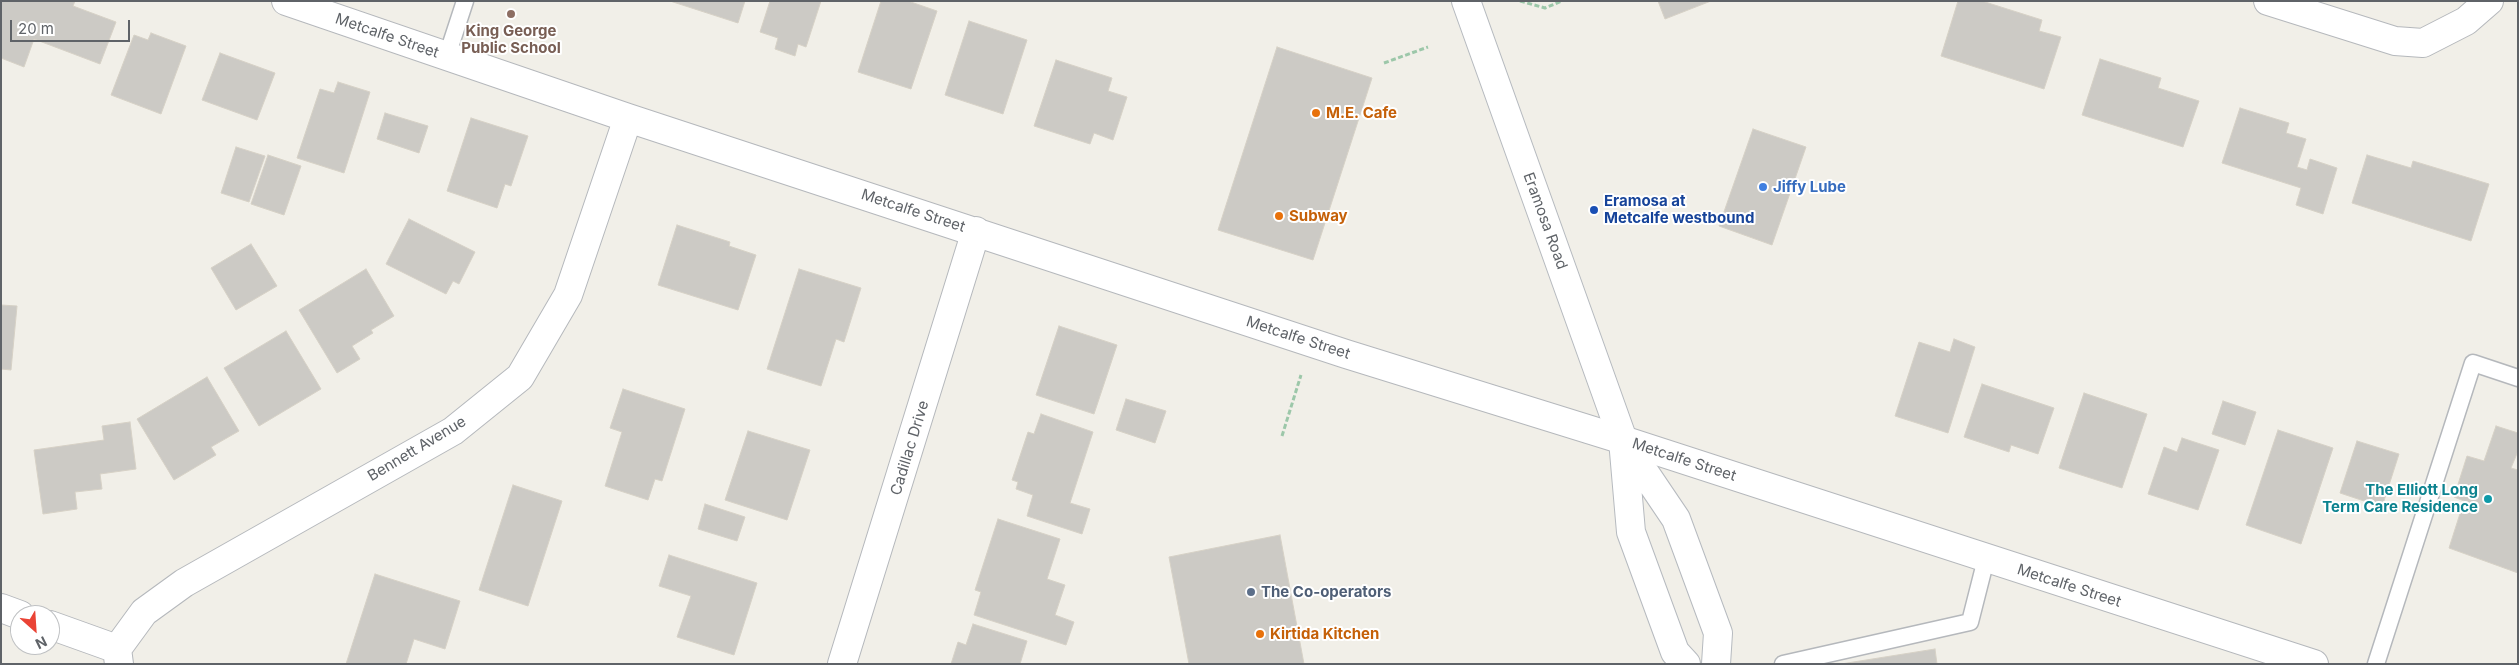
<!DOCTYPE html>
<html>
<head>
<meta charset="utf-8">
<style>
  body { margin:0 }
  #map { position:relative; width:2519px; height:665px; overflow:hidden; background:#f1efe8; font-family:Inter,sans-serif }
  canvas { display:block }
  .frame { position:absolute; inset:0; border:2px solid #5f6368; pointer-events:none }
  .north { position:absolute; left:10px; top:605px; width:50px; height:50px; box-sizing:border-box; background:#fff; border:1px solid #bfc1c3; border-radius:50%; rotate:154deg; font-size:14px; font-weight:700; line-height:20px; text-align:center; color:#5f6368 }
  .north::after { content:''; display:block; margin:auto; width:18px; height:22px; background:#ea4335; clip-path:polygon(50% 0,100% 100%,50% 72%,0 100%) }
  .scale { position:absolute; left:10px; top:20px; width:120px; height:22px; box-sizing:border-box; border:2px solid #5f6368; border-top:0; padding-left:6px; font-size:15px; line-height:18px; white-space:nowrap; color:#5f6368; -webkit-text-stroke:4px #fff; paint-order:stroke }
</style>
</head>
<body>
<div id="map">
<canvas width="2519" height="665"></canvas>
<div class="frame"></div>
<div class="north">N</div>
<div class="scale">20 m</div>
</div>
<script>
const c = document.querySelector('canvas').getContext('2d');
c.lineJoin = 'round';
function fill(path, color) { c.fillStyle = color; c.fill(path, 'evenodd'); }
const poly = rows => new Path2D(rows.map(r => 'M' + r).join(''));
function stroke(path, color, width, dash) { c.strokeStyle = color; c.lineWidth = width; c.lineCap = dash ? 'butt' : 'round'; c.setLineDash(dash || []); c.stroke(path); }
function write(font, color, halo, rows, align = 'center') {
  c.font = font + ' Inter,sans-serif'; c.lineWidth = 4; c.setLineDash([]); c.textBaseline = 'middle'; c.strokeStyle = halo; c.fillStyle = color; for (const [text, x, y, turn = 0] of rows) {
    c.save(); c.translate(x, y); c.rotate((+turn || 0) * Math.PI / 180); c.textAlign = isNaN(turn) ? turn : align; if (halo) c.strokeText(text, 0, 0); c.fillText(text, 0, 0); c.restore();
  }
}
const building = poly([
  [1,1,75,1,73,6,116,22,100,64,34,39,24,67,1,58,1,1],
  [670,1,745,1,738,23,670,1],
  [770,1,821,1,806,47,798,44,795,56,775,49,778,38,760,32,770,1],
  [881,1,908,1,937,11,911,89,858,72,881,1],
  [1658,1,1711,1,1665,19,1658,1],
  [1958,1,1982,1,2042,20,2039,31,2061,37,2044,89,1941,56,1958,1],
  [969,21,1027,40,1003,114,945,95,969,21],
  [151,33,186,46,161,114,111,95,134,35,148,40,151,33],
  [1277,47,1372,78,1313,260,1218,230,1277,47],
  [220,53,275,73,257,120,202,100,220,53],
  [2100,59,2161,78,2158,88,2199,101,2183,147,2082,115,2100,59],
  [1056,60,1112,78,1108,91,1127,97,1113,140,1094,133,1090,144,1034,126,1056,60],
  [338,82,370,92,344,173,297,158,320,89,334,93,338,82],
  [2240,108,2289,123,2286,133,2306,139,2297,167,2307,170,2310,159,2337,168,2323,214,2296,205,2301,188,2222,163,2240,108],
  [385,113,428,126,419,153,377,139,385,113],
  [471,118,528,136,511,186,505,184,497,208,447,191,471,118],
  [1753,129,1806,147,1772,245,1719,226,1753,129],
  [236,147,265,156,249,202,221,193,236,147],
  [268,155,301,166,284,215,251,204,268,155],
  [2367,155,2411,168,2413,161,2489,184,2471,241,2352,203,2367,155],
  [409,219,475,252,459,284,453,281,446,294,386,264,409,219],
  [677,225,730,242,729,246,756,255,738,310,658,285,677,225],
  [251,244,277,286,236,310,211,268,251,244],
  [366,269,394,316,371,330,373,333,352,346,360,359,337,373,299,310,366,269],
  [799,269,861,288,844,342,836,339,821,386,767,369,799,269],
  [1,305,17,306,11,370,1,369,1,305],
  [1059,326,1117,345,1094,414,1036,395,1059,326],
  [286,331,321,389,259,426,224,368,286,331],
  [1954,339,1975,347,1948,433,1895,416,1919,342,1950,352,1954,339],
  [207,377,239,431,211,447,216,455,174,480,137,419,207,377],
  [1982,384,2054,408,2038,454,2011,445,2009,452,1964,437,1982,384],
  [623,389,685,409,662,481,655,479,648,500,605,486,622,432,610,428,623,389],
  [2084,393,2147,414,2122,488,2059,468,2084,393],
  [1126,399,1166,411,1155,443,1116,430,1126,399],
  [2223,401,2256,412,2245,445,2212,434,2223,401],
  [1041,414,1093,432,1070,503,1090,509,1082,534,1027,516,1033,495,1016,489,1018,482,1012,480,1028,432,1034,434,1041,414],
  [130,422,136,469,100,474,102,489,75,492,77,509,43,514,34,450,104,440,102,426,130,422],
  [2496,426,2518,433,2518,451,2511,468,2518,470,2518,573,2449,548,2464,501,2454,497,2467,456,2484,461,2496,426],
  [2278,430,2333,448,2301,544,2246,525,2278,430],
  [748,431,810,450,787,520,725,500,748,431],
  [2182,438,2219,450,2198,510,2148,494,2164,447,2177,452,2182,438],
  [2357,441,2399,454,2382,507,2340,493,2357,441],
  [513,485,562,501,528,606,479,590,513,485],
  [705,504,745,517,737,541,698,529,705,504],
  [998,519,1060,539,1047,579,1065,585,1055,615,1074,622,1066,645,974,615,981,592,975,590,998,519],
  [1280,535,1304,664,1189,664,1169,557,1280,535],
  [669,555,757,583,734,655,677,637,691,596,659,586,669,555],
  [375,574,460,601,445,649,414,639,406,664,346,664,375,574],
  [973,624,1027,641,1020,664,951,664,958,642,966,645,973,624],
  [1935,649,1937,664,1841,664,1935,649]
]);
fill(building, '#cccac5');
stroke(building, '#d6d1c6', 1);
const lane = poly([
  [447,56,465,1],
  [1783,664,1970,622,1986,559],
  [2376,664,2473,363,2518,378]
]);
const street = poly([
  [286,1,628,118,1346,354,1623,440,2314,664],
  [2268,1,2395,41,2423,43,2466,21,2489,1],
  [1,608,20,615],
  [50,625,117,649],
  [119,664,117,649,144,612,184,583,453,431,520,377,568,295,628,118],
  [842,664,976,231]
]);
const secondary = poly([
  [1466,1,1623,440,1631,532,1675,652,1686,664],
  [1624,442,1676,519,1718,633,1716,664]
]);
stroke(lane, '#b5b8bc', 19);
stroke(street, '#b5b8bc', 30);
stroke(secondary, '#b6babf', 30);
stroke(poly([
  [1520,1,1545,8,1562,1],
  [1384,63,1428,47],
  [1282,436,1301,375]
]), '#9cc7a9', 3, [5, 2.5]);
stroke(lane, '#fff', 16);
stroke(street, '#fff', 28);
stroke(secondary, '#fff', 28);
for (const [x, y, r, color] of [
  [511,14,5,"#8d6e63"],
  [1316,113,5,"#e8710a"],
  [1763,187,5,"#3f7fe0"],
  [1594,210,5,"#1a4fb4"],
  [1279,216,5,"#e8710a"],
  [2488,499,5,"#0f9aa8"],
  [1251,592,5,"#5c6f8a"],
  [1260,634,5,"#e8710a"]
]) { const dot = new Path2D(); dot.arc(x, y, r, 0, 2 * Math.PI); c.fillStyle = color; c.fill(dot); stroke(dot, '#fff', 2); }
write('bold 15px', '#785e54', '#fff', [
  ["King George",511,31],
  ["Public School",511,48]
]);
write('15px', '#5f6368', '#fff', [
  ["Metcalfe Street",387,36,19],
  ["Metcalfe Street",913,211,18],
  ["Eramosa Road",1545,221,70],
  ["Metcalfe Street",1298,338,18],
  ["Cadillac Drive",910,448,-73],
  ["Bennett Avenue",417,449,-31],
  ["Metcalfe Street",1684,460,18],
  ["Metcalfe Street",2069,586,18]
]);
write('bold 15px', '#c56008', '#fff', [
  ["M.E. Cafe",1326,113],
  ["Subway",1289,216],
  ["Kirtida Kitchen",1270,634]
], 'left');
write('bold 15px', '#366cbe', '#fff', [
  ["Jiffy Lube",1773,187]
], 'left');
write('bold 15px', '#164399', '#fff', [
  ["Eramosa at",1604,201],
  ["Metcalfe westbound",1604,218]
], 'left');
write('bold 15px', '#0d838f', '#fff', [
  ["The Elliott Long",2478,490],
  ["Term Care Residence",2478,507]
], 'right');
write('bold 15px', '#4e5e75', '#fff', [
  ["The Co-operators",1261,592]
], 'left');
</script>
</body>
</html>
